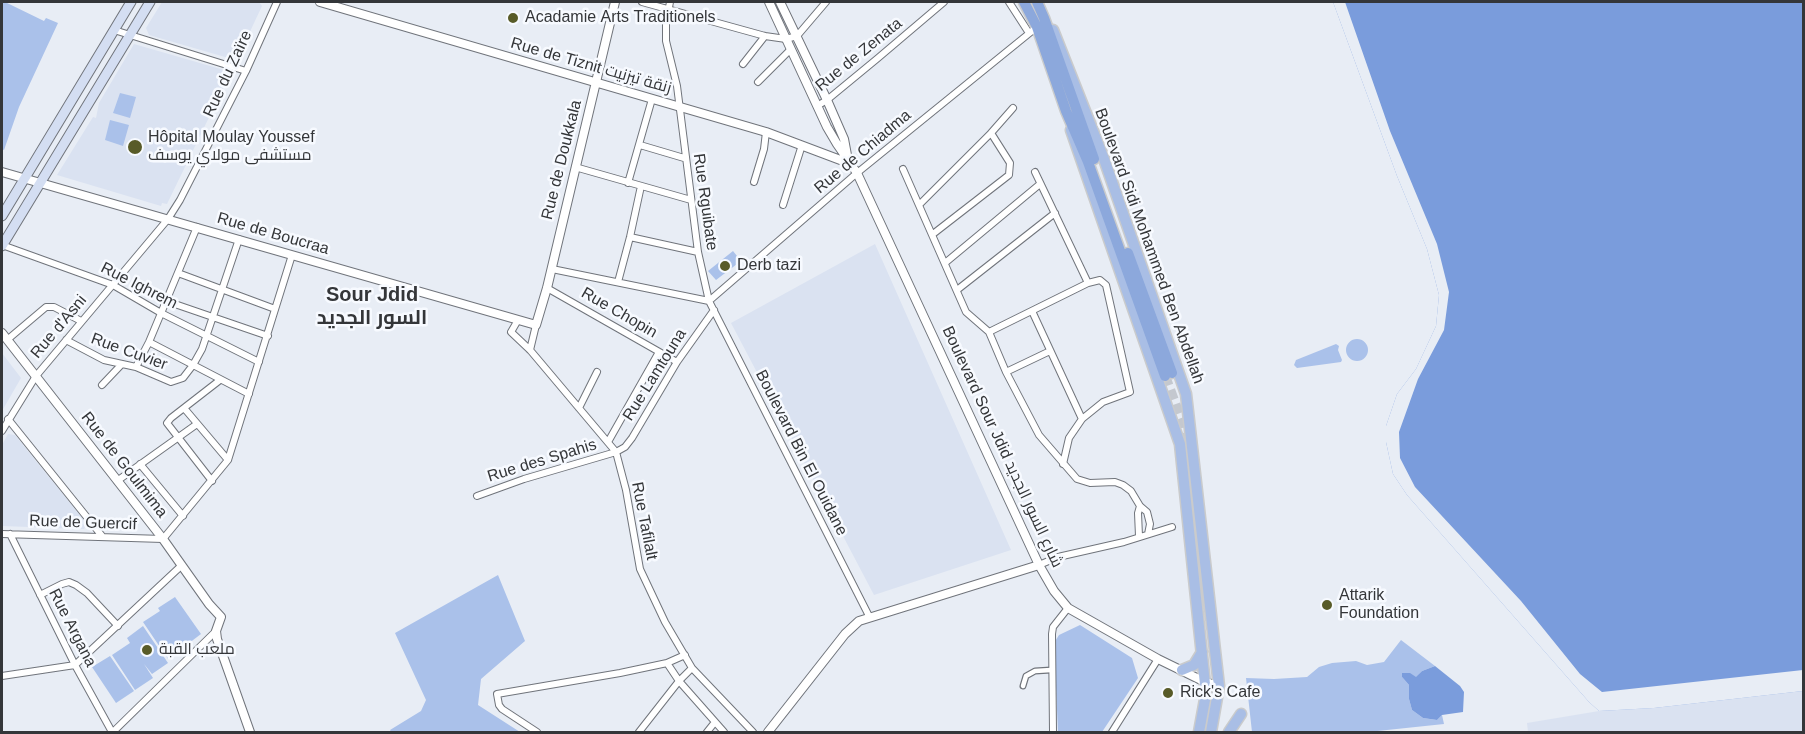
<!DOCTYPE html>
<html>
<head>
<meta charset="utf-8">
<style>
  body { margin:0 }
  #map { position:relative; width:1805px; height:734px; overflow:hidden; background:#e8edf5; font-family:Arial,sans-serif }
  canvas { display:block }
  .frame { position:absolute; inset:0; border:3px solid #343639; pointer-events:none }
</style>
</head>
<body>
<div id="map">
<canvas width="1805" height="734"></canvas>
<div class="frame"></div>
</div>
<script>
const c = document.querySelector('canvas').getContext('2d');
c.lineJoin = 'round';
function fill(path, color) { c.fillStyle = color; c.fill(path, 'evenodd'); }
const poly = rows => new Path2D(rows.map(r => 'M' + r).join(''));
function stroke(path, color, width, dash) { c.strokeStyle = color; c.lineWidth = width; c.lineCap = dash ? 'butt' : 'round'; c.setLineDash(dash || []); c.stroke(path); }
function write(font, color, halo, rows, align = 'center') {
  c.font = font + ' Arial,Cairo,sans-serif'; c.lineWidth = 5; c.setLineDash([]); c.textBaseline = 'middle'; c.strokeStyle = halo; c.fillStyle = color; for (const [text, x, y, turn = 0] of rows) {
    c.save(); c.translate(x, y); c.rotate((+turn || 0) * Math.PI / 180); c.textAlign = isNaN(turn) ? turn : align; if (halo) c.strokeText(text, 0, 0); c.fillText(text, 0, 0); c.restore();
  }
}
fill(poly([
  [162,2,259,2,262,6,238,57,232,59,149,35,146,28],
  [134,44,231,72,167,204,162,203,161,206,57,175,93,117,96,118,99,103],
  [875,244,1011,550,874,595,731,323],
  [2,353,21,378,2,411],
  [8,434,15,435,87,524,84,529,2,526,2,445],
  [1803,691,1803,732,1528,732,1527,723,1599,711,1654,708]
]), '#dae2f1');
fill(poly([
  [2,2,5,2,44,21,46,18,58,23,19,107,4,150,2,149],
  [120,93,136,97,130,118,113,113],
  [110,120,129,125,123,146,105,140],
  [733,251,741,261,716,280,708,271],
  '1346 350a11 11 0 1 1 22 0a11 11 0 1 1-22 0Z',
  [1336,344,1339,346,1338,350,1342,360,1341,362,1297,368,1294,365,1296,360],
  [498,575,525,641,481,679,478,705,520,732,391,732,390,730,421,711,426,700,395,633],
  [175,597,201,634,168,659,143,622,160,611,158,608],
  [1080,625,1132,658,1138,678,1102,732,1058,732,1054,643,1059,635],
  [143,626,168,663,152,674,144,664,153,678,135,690,112,655,130,643,127,638],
  [1401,640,1435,666,1422,671,1416,678,1402,677,1409,685,1409,699,1412,710,1423,718,1437,720,1442,715,1444,724,1368,732,1252,732,1246,678,1274,679,1307,677,1319,667,1332,663,1356,661,1367,665,1384,662],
  [110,656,134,691,116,703,92,667]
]), '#aac1ea');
fill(poly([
  [1333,2,1803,2,1803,691,1654,708,1599,711,1589,702,1407,495,1393,474,1386,442,1386,426,1397,394,1416,369,1436,326,1439,295,1427,249,1397,176],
  [1435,666,1460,686,1464,692,1463,712,1442,715,1437,720,1423,718,1412,710,1409,699,1409,685,1402,677,1402,673,1410,673,1416,677,1422,671]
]), '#7a9cdc');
fill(poly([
  [1333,2,1345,2,1390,131,1437,244,1449,292,1444,330,1418,379,1399,432,1400,458,1415,487,1521,601,1580,674,1602,692,1803,670,1803,691,1654,708,1599,711,1589,702,1407,495,1393,474,1386,442,1386,426,1397,394,1416,369,1436,326,1439,295,1427,249,1397,176]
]), '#e8edf5');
stroke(poly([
  [1165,376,1182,422,1190,489],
  [1204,732,1208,705]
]), '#c4c8cf', 10, [10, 5]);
const pedestrian = poly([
  [1023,686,1026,676,1035,671,1051,670]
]);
const minor = poly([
  [642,2,765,36,786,39,797,36,826,2],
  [670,2,666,23,666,41,677,86,698,252,709,301,869,616],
  [1009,2,1029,33],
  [114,30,246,71],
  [743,64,765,36],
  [758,82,791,49],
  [817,106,827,100,878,58,944,2],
  [640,145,684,158],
  [575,167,691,200],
  [903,169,966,312,989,332,1006,372,1039,435,1077,479,1090,483,1115,482,1123,485,1131,491,1140,506,1147,512,1150,524,1148,534],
  [1035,172,1088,283],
  [754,182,764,149,766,132],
  [628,183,652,99],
  [920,204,991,133,1013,108],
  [783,205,802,145],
  [933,234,1009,175,1010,163,991,133],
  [630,237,698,252],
  [2,245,113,285,161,313,259,362],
  [945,263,1040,184],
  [552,269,709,301],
  [178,273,275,309],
  [618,282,630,237,641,186],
  [547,288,677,362],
  [957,290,1055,213],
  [166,301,268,336],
  [709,301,857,173,1037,27],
  [1032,311,1082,419],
  [518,320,511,332,530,350,616,452,626,490,640,569,665,622,692,668,753,732],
  [989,332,1088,283,1100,280,1106,285,1130,392,1103,402,1082,419,1069,438,1063,464],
  [7,340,46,307,54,307,81,321],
  [66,340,104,360,136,367,171,382,183,378,193,365,202,349,239,239],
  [149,342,249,394],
  [530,350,536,325],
  [136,367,149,342,197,227],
  [1006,372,1050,351],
  [102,385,121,365],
  [184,408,228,460],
  [579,408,597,372],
  [8,419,102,536],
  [2,431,36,376,168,219,180,200,246,71,277,2],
  [608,442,659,352],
  [140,464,183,516],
  [117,481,197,424],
  [212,481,167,423,171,418,220,380],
  [477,496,524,479,616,452,625,447,632,438,677,362,714,310],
  [2,534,163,539,228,460,292,255],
  [10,534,75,665,112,732],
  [1139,536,1138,513,1140,506],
  [1039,565,1058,557,1124,542,1172,527],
  [40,595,62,584,69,582,76,585,87,593,118,626],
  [667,663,679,681,724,732],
  [2,676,75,665,181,566],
  [113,732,216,631],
  [537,732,502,709,499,705,497,694,620,673,667,663,685,655],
  [639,732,679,681,692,668],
  [707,732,715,722],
  [1053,732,1052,634,1053,627,1068,608],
  [1112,732,1158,659]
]);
const tertiary = poly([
  [320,2,766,132,851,164],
  [769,2,827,127,837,144,857,173,1039,565,1054,591,1068,608,1158,659,1205,682,1219,686],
  [780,2,827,100,844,139,847,155],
  [2,172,536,325,547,288,615,2],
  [2,333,163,539,209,604,221,617,216,631,217,639,250,732],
  [768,732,845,634,859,621,1039,565]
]);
const secondary = poly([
  [2,216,131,2],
  [2,246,150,2]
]);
const primary = poly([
  [1053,30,1104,159,1186,394,1219,686,1211,732],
  [1071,130,1180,444,1206,694,1199,732],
  [1182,670,1194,665,1202,652],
  [1229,732,1241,714]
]);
const trunk = poly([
  [1024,2,1037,27,1066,111,1088,162,1165,376],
  [1037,2,1044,18,1094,159],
  [1128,253,1172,373]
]);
stroke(pedestrian, '#70747b', 7);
stroke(minor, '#70747b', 8);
stroke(tertiary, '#70747b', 10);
stroke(secondary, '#70747b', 11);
stroke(primary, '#cacbcc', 13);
stroke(trunk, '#cacbcc', 13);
stroke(pedestrian, '#fff', 4.5);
stroke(minor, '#fff', 6);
stroke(tertiary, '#fff', 8);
stroke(secondary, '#d4def2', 9);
stroke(primary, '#a9bee5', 10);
stroke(trunk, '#8ca8dc', 10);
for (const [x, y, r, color] of [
  [513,18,6,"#585b28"],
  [135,147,8,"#585b28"],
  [725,266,6,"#585b28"],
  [1327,605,6,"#585b28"],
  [147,650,6,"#585b28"],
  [1168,693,6,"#585b28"]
]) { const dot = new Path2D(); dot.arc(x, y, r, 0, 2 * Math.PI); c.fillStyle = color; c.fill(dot); stroke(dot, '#f7faff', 2); }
write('16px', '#343639', '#f7faff', [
  ["Acadamie Arts Traditionels",525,18],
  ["Hôpital Moulay Youssef",148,138],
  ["مستشفى مولاي يوسف",148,156],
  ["Derb tazi",737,266],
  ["Attarik",1339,596],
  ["Foundation",1339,614],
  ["ملعب القبة",159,650],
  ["Rick's Cafe",1180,693]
], 'left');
write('16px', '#343639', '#f7faff', [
  ["Rue de Zenata",859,55,-39],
  ["Rue de Tiznit زنقة تيزنيت",591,66,16],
  ["Rue du Zaïre",228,74,-65],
  ["Rue de Chiadma",863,152,-40],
  ["Rue de Doukkala",562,160,-76],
  ["Rue Rguibate",705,202,82],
  ["Rue de Boucraa",273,234,16],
  ["Boulevard Sidi Mohammed Ben Abdellah",1149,246,70],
  ["Rue Ighrem",139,286,27],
  ["Rue Chopin",619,313,30],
  ["Rue d'Asni",59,327,-50],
  ["Rue Cuvier",129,352,20],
  ["Rue Lamtouna",655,375,-58],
  ["Boulevard Sour Jdid شارع السور الجديد",1002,447,65],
  ["Boulevard Bin El Ouidane",801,453,63],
  ["Rue des Spahis",542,461,-17],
  ["Rue de Goulmima",124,465,52],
  ["Rue Tafilalt",644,521,79],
  ["Rue de Guercif",83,523,2],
  ["Rue Argana",72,628,63]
]);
write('bold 20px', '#343639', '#f7faff', [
  ["Sour Jdid",372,295],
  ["السور الجديد",372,318]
]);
</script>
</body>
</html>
